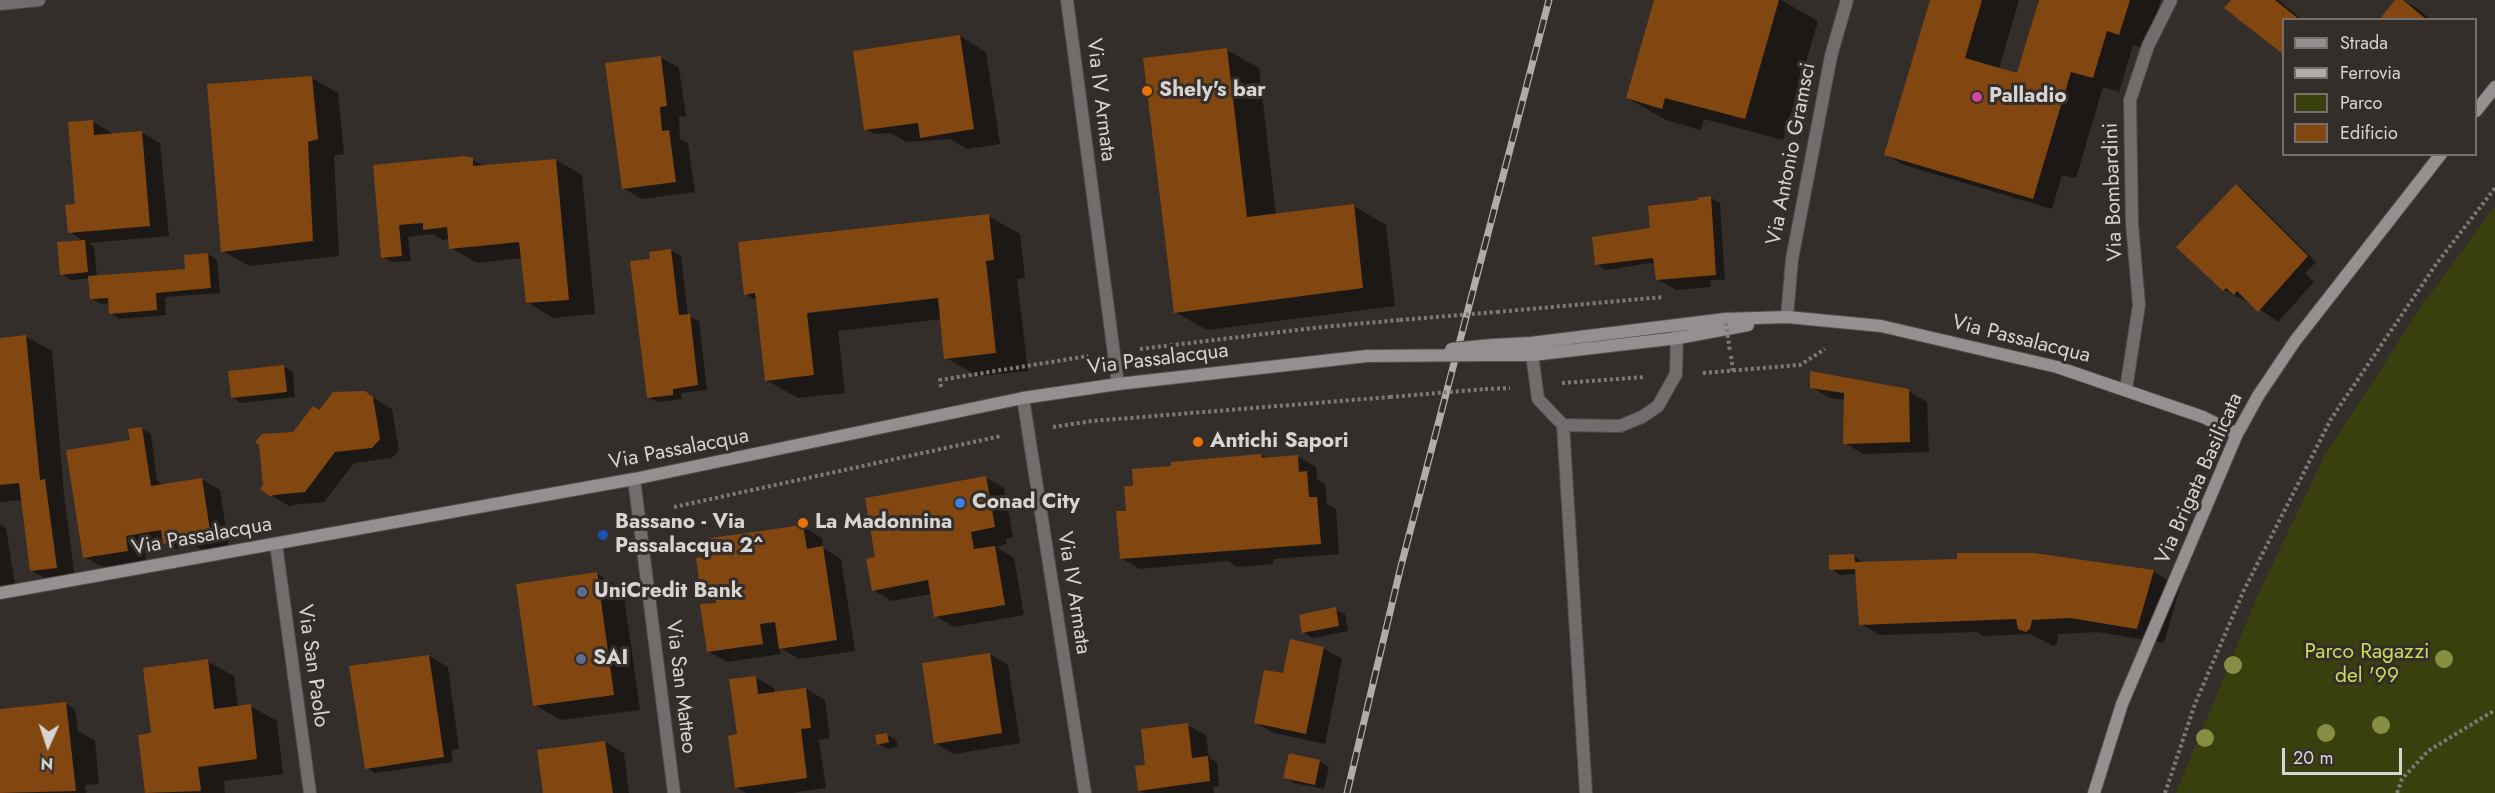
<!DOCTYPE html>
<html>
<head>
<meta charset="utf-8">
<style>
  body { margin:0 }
  #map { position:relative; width:2495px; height:793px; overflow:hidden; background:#342e2a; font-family:Jost,sans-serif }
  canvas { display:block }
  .legend { position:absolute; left:2282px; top:18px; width:195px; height:138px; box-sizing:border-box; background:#342e2a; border:2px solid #76706d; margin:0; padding:8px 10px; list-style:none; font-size:18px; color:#d8d4d2 }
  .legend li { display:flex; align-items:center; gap:12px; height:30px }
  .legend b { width:30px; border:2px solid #76706d }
  .north { position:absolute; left:18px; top:715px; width:60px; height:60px; -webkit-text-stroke:4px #342e2a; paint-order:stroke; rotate:183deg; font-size:16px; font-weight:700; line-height:24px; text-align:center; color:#d8d4d2 }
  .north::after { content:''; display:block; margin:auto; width:21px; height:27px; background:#d8d4d2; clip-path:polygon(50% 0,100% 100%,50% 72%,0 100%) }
  .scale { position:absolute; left:2282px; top:748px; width:120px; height:27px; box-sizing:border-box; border:3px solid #d8d4d2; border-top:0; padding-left:8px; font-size:18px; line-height:21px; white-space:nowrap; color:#d8d4d2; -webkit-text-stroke:4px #342e2a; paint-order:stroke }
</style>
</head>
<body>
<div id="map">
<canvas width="2495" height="793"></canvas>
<ul class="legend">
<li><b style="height:8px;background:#958f90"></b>Strada</li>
<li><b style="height:8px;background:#b0aca9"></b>Ferrovia</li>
<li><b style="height:16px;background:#39400e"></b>Parco</li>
<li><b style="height:16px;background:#824610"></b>Edificio</li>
</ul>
<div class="north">N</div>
<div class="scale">20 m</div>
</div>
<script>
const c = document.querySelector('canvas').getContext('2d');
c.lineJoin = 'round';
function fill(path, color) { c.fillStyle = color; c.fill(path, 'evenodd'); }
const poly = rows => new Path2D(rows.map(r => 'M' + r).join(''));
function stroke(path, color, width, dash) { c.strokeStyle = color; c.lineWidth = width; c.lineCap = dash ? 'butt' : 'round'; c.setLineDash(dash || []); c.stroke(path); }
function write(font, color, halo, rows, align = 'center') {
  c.font = font + ' Jost,sans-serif'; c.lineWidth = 6; c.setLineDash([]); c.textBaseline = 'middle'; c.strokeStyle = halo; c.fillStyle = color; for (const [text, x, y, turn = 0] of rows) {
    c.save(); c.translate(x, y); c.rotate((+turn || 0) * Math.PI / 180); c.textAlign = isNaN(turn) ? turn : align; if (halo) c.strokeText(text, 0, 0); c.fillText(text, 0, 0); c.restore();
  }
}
fill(poly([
  [2495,206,2495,793,2176,793,2257,597,2324,457,2421,307]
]), '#39400e');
fill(poly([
  [1656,0,1781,0,1818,21,1783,140,1704,119,1701,130,1666,120,1627,98],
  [1931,0,2019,0,1999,69,2018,75,2041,0,2161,0,2146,49,2133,45,2119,92,2103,87,2076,178,2062,175,2052,209,1904,165,1885,154],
  [2233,0,2278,0,2303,20,2284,20],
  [2397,0,2403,0,2418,9,2431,20,2381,20],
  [960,36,986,52,1000,144,967,149,950,139,907,142,890,133,875,134,865,129],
  [1227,50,1259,68,1276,215,1354,206,1386,225,1395,306,1207,330,1175,312],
  [660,57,679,68,686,116,679,117,680,139,688,143,695,192,642,199,623,188],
  [312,78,338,93,344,154,334,156,339,256,249,266,223,251],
  [93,122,112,133,112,135,141,132,160,143,169,236,88,243,94,246,97,277,187,270,208,254,217,260,220,293,165,297,166,315,120,319,110,313,109,303,101,304,91,298,90,278,71,280,62,274,84,241,69,232,77,206],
  [473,160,485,167,556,160,582,175,595,314,553,318,527,302,523,258,477,263,451,248,450,239,443,240,433,234,408,237,411,261,392,262,383,257,374,166],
  [2236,186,2245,191,2316,262,2305,273,2314,282,2278,322,2252,304,2224,290,2178,247],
  [1711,198,1720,203,1725,280,1710,280,1711,287,1676,290,1657,279,1656,266,1651,263,1606,270,1596,264,1651,229,1685,203],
  [988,216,1020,234,1025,278,1017,279,1028,371,978,376,946,358,942,319,838,331,845,393,798,398,766,380,757,301,746,294],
  [671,250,681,256,688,316,699,321,707,390,681,393,682,399,658,402,648,397,652,260],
  [25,336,52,351,64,495,75,578,50,581,32,571,23,500,0,502,0,339],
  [283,366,293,372,295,397,241,403,232,397],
  [1811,387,1908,391,1927,402,1929,452,1863,454,1845,443,1845,400,1830,398],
  [364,392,392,409,399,450,392,458,354,463,324,502,292,505,291,507,272,496,294,434,320,411],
  [142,429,151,434,157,481,164,485,201,479,220,490,229,548,204,551,195,546,174,549,164,543,144,546,146,561,103,567,84,557,130,442],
  [1261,455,1267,459,1297,456,1316,467,1317,479,1325,484,1327,504,1336,509,1339,554,1274,559,1273,564,1237,567,1228,561,1140,569,1121,558,1128,512,1134,487],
  [985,477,1004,488,1013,537,1006,539,1007,544,997,547,1014,558,1024,615,954,627,935,616,931,594,892,601,873,590,877,558],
  [0,524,6,528,15,585,0,587],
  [803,527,822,538,823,548,841,559,855,651,799,659,780,648,781,654,727,662,708,651,718,603,717,596,702,588,716,556],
  [2034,554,2154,572,2180,587,2164,643,2098,632,2058,634,2057,644,2053,646,2030,634,1984,636,1976,632,1880,635,1861,624,1857,574,1840,575,1831,569,1854,556,1863,563,1958,560],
  [597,574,623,589,640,710,561,720,535,705],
  [1335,609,1345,614,1348,631,1313,638,1304,633],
  [1323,648,1342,659,1325,744,1274,733,1255,722],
  [990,654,1008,665,1020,743,954,754,935,743],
  [429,656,448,667,459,749,451,750,453,762,375,773,366,768],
  [207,661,234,676,238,707,250,706,277,721,283,774,224,781,225,793,147,793,139,736,153,734],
  [755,677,774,688,775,694,806,689,825,700,830,738,819,740,826,788,792,793,746,793,736,787,738,735],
  [66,704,75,709,78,731,95,741,99,784,85,785,86,793,0,793,0,711],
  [1187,725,1206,735,1209,758,1217,762,1219,786,1213,787,1214,793,1145,793,1139,790,1147,766],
  [886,734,896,740,898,747,888,749,878,744],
  [605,742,624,753,629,793,545,793],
  [1319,761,1329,767,1324,789,1294,783,1285,777]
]), '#0007');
fill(poly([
  [1654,0,1779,0,1745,119,1665,98,1662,109,1626,98],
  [1930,0,1982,0,1965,58,2017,73,2039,0,2130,0,2119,35,2107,31,2093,78,2071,72,2033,199,1884,155],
  [2231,0,2275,0,2300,20,2284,20,2284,55,2224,8],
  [2395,0,2403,0,2427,20,2379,20],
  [960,35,974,129,920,138,918,123,864,130,853,51],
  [1227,48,1247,217,1354,204,1363,288,1174,313,1143,58],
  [661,56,667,106,660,107,662,131,669,130,676,182,622,189,605,63],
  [312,76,318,139,308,142,313,241,221,252,207,84],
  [93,120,94,135,142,131,150,226,68,233,65,205,75,204,68,122],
  [464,156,473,158,473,166,556,159,569,300,526,303,519,242,449,249,447,227,423,230,423,223,399,225,402,256,381,258,373,165],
  [2236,184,2308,256,2258,312,2237,291,2234,295,2226,288,2223,291,2176,247],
  [1711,196,1716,275,1656,280,1653,258,1595,265,1592,237,1650,228,1648,206,1698,200,1697,198],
  [989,214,994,260,986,261,996,353,944,359,938,298,807,313,814,375,765,381,755,293,744,295,738,242],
  [85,240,88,272,60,275,57,242],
  [671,249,679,315,690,314,698,385,673,389,673,395,647,398,630,261,650,259,649,252],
  [208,253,211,288,156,293,157,310,109,314,108,298,90,299,88,276,185,269,184,255],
  [26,335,40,480,45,479,57,568,30,571,19,483,0,485,0,338],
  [284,365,287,392,231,398,228,371],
  [1810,371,1909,389,1910,442,1843,444,1844,393,1810,388],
  [365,391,373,397,380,439,372,448,335,452,305,492,273,495,271,497,260,489,263,485,259,445,255,442,262,434,293,432,313,406,319,410,333,392],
  [142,427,151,486,202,478,211,537,163,544,161,530,126,536,128,551,83,558,66,450,130,440,128,429],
  [1261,454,1262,458,1298,455,1299,472,1307,471,1309,497,1317,497,1321,544,1120,559,1116,511,1126,511,1124,486,1133,486,1132,469,1171,466,1171,462],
  [986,476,995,527,971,532,974,549,995,546,1005,605,934,617,928,580,872,591,866,559,875,557,865,498],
  [803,525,807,549,823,546,837,640,779,649,775,622,760,624,763,644,707,652,700,604,716,603,715,587,700,589,696,558,714,555,711,538],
  [1957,553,2034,553,2154,570,2137,629,2070,618,2032,620,2030,629,2026,632,2018,629,2016,619,1859,625,1855,569,1829,570,1829,555,1854,554,1855,562,1957,559],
  [597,572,614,695,533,706,516,584],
  [1336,607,1339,626,1302,633,1299,615],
  [1290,639,1324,647,1306,734,1254,723,1264,670,1283,673],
  [990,653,1002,733,934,744,922,663],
  [429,655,444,757,365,769,349,666],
  [208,659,214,709,251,704,257,759,198,767,201,791,145,793,138,735,151,733,143,668],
  [756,676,758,694,806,688,811,728,801,729,807,778,735,788,728,736,737,734,729,679],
  [66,702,76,791,0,793,0,709],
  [1188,723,1192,758,1208,756,1210,781,1138,791,1135,766,1145,765,1141,729],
  [887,733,889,742,877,745,875,735],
  [605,741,613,793,543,793,537,750],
  [1289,753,1320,760,1315,785,1283,778]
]), '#824610');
const lane = poly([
  [1531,347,1538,399,1563,425,1620,426,1642,417,1658,406,1676,374,1677,329],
  [1563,425,1586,793]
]);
const street = poly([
  [1067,0,1118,384],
  [0,4,39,0],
  [1787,317,1792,259,1831,56,1847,0],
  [2126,389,2139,305,2132,224,2130,100,2148,46,2171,0],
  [1023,398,1085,793],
  [634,479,674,793],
  [276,544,310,793]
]);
const secondary = poly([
  [2476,111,2495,87],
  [1492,345,1531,343,1725,319,1787,317,1881,326,2057,367,2203,417,2237,434],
  [1494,355,1532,355,1678,338,1748,325],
  [0,593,634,479,1023,398,1118,384,1367,356],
  [2094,793,2122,704,2237,434,2258,396,2295,341,2441,154]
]);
stroke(lane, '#524c48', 14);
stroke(street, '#524c48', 14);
stroke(secondary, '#524c48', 14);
stroke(poly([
  [1497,312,1663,297],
  [1140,349,1322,327,1400,320],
  [1731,356,1733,371],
  [1703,373,1800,365,1825,349],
  [1562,383,1645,377],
  [941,387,940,380,1088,356],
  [1485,389,1510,388],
  [1053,427,1092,421,1390,397],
  [674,507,1001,436],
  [2165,793,2195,704,2244,590,2331,419,2437,263,2495,188],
  [2397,793,2402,779,2428,751,2495,710]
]), '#7f7976', 4, [3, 3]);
stroke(lane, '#716d6d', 12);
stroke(street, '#716d6d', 12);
stroke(secondary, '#958f90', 12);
const rail = poly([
  [1347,793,1401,566,1549,0]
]);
stroke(rail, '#b0aca9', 7);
stroke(rail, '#342e2a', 4.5, [14]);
const secondaryBridge = poly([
  [1451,349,1492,345],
  [1367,356,1494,355]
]);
stroke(secondaryBridge, '#524c48', 14, []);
stroke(poly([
  [1400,320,1497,312],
  [1726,323,1730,352],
  [1390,397,1485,389]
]), '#7f7976', 4, [3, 3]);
stroke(secondaryBridge, '#958f90', 12);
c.fillStyle = '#878e43';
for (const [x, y] of [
  [2444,659],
  [2233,665],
  [2381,725],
  [2326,733],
  [2205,738]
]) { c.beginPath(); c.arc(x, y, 9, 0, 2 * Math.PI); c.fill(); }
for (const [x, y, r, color] of [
  [1147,91,6,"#e8710a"],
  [1977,97,6,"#d1479c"],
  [1198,442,6,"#e8710a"],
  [960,503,6,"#3f7fe0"],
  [803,523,6,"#e8710a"],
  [603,535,6,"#1a4fb4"],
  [582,592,6,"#5c6f8a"],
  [581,659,6,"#5c6f8a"]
]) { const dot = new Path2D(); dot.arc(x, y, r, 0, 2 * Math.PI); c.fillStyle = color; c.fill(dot); stroke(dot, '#342e2a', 2); }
write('bold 21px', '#d8d4d2', '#342e2a', [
  ["Shely's bar",1159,91],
  ["Palladio",1989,97],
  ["Antichi Sapori",1210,442],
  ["Conad City",972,503],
  ["Bassano - Via",615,523],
  ["Passalacqua 2^",615,547],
  ["La Madonnina",815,523],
  ["UniCredit Bank",594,592],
  ["SAI",593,659]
], 'left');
write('21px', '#d8d4d2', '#342e2a', [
  ["Via IV Armata",1100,100,83],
  ["Via Antonio Gramsci",1792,154,-79],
  ["Via Bombardini",2114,192,-92],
  ["Via Passalacqua",2021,340,14],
  ["Via Passalacqua",1158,360,-7],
  ["Via Passalacqua",679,450,-11],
  ["Via Brigata Basilicata",2200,479,-66],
  ["Via Passalacqua",202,537,-10],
  ["Via IV Armata",1073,593,81],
  ["Via San Paolo",312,666,82],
  ["Via San Matteo",680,687,83]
]);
write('21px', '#cbdd57', '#342e2a', [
  ["Parco Ragazzi",2367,653],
  ["del '99",2367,677]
]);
</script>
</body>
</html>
